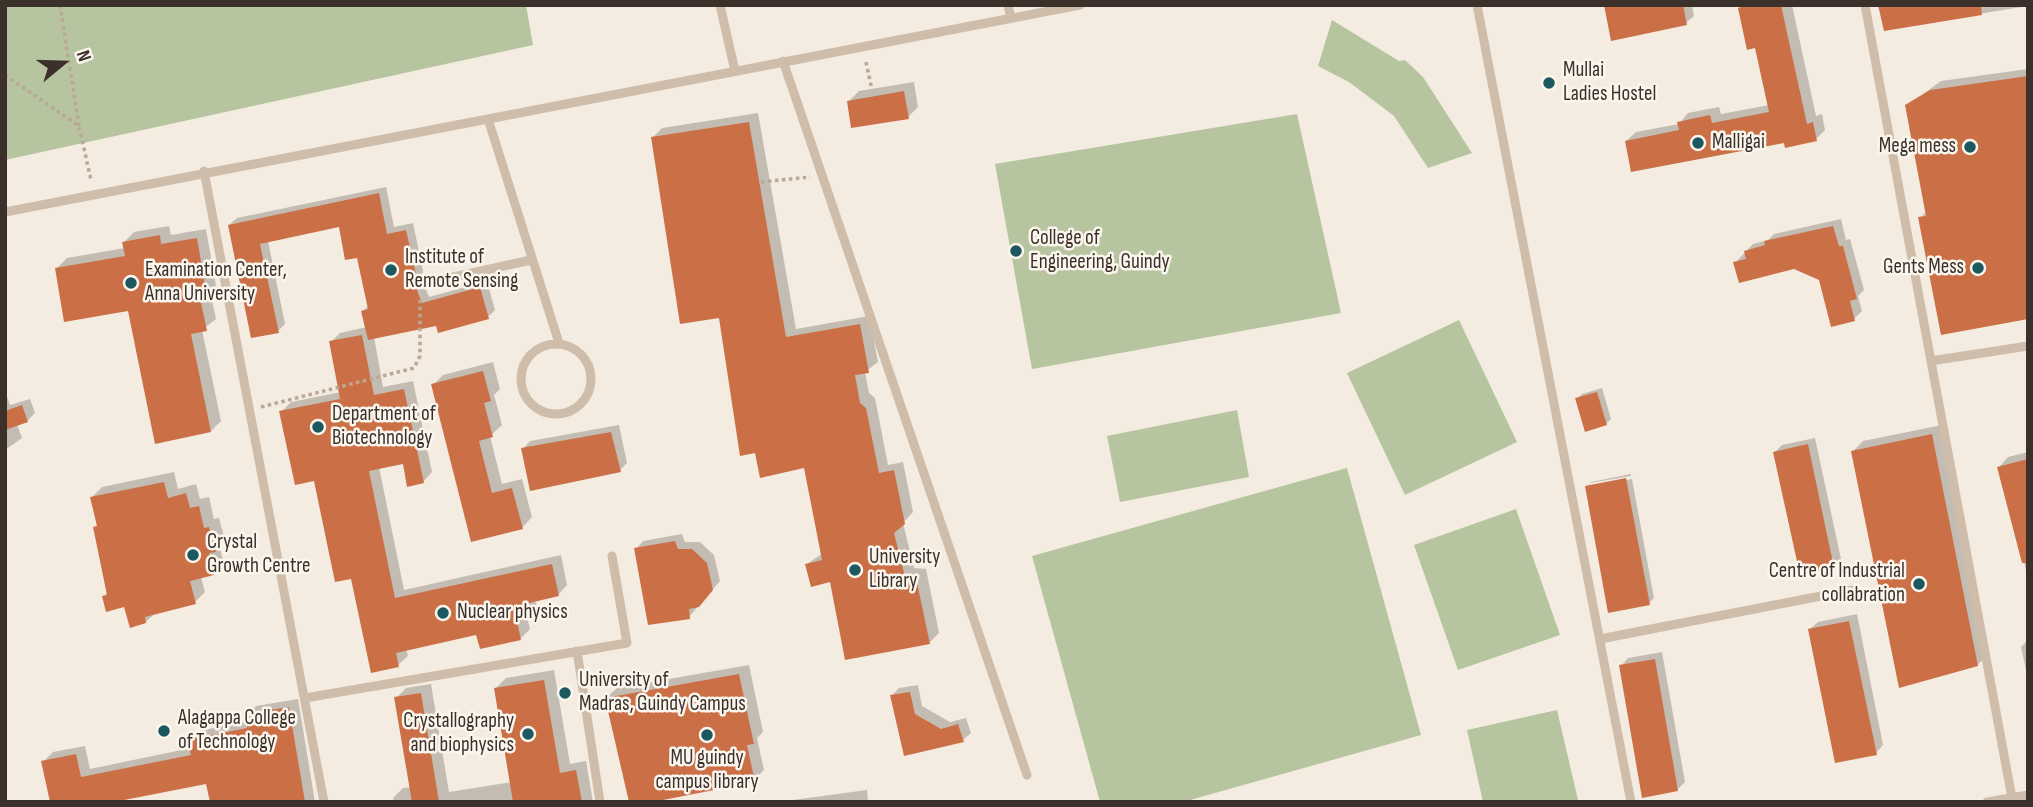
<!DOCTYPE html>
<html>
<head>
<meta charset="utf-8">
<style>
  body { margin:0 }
  #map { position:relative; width:2033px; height:807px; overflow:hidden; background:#f4ece0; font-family:"Sofia Sans Condensed",sans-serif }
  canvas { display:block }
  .frame { position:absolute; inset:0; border:7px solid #3b312a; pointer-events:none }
  .north { position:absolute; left:28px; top:28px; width:70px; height:70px; -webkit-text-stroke:5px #fbf6ed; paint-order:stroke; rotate:71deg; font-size:19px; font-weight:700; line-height:28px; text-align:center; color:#3b312a }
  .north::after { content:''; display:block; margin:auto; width:24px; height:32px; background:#3b312a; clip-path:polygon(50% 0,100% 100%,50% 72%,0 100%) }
</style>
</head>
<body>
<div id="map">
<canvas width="2033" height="807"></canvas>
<div class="frame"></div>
<div class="north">N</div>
</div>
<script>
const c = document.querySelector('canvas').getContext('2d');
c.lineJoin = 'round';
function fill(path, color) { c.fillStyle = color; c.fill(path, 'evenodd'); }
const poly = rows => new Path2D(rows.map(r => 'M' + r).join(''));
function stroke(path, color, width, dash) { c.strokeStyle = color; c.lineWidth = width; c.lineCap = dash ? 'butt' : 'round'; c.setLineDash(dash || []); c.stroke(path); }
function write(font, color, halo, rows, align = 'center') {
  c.font = font + ' "Sofia Sans Condensed",sans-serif'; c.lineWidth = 5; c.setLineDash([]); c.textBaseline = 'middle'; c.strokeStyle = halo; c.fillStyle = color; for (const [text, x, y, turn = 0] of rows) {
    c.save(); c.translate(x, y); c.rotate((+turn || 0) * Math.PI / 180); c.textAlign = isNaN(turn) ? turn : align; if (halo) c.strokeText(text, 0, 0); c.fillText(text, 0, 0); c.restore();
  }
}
fill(poly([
  [5,5,526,5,533,45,5,160],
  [1332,20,1399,61,1405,60,1423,77,1472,153,1428,168,1394,116,1349,82,1318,66],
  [1297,114,1341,313,1032,369,995,164],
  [1459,320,1517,442,1405,495,1347,373],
  [1237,410,1249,477,1120,502,1107,436],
  [1347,468,1421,735,1183,802,1100,802,1032,556],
  [1516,509,1560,635,1458,670,1414,545],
  [1557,710,1578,800,1483,802,1467,730]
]), '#b6c59f');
fill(poly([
  [1605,5,1692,5,1694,16,1686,23],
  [1742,5,1792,5,1816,116,1822,114,1825,130,1816,139,1626,141,1636,132,1679,124,1688,113,1719,107,1721,114,1769,105,1756,46,1739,8],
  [1880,5,2028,5,2028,6,1885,29],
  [2028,69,2028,317,1920,218,1927,211,1907,106,1941,81],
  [914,82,918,107,908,117,849,101,859,91],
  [758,113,796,329,869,316,878,362,865,372,869,393,875,398,888,465,903,462,913,512,903,523,914,568,926,569,939,633,930,642,807,564,823,553,806,466,720,316,653,137,662,128],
  [386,187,394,227,413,223,423,271,421,277,429,297,487,281,495,310,488,317,437,324,374,337,383,387,413,381,432,472,423,482,404,462,379,467,404,590,561,555,567,585,558,595,535,600,537,608,527,618,530,629,520,639,478,633,406,649,408,656,398,665,352,577,316,479,281,412,291,402,341,392,331,342,340,333,367,327,363,311,369,305,358,256,340,225,268,241,285,324,278,331,229,225,237,218],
  [1841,219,1846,240,1850,239,1864,290,1858,296,1862,311,1854,319,1820,279,1794,267,1735,263,1753,244,1768,240,1774,234],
  [169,226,171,235,206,229,216,286,210,291,216,319,202,330,221,421,211,431,130,309,57,268,67,258,125,248,124,242,134,232],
  [493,362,500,389,494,395,502,425,490,436,502,484,522,479,532,517,522,528,472,540,433,385,443,375],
  [1602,388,1611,419,1606,424,1577,399,1582,394],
  [5,391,10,405,30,399,35,413,27,421,17,424,22,438,5,450],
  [619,425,627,463,620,470,523,449,530,441],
  [1942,425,1988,655,1977,665,1853,451,1863,441],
  [1815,438,1841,559,1834,566,1775,452,1782,445],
  [2028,452,2028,578,1999,467,2008,457],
  [174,472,178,489,196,484,200,499,209,497,214,519,219,518,225,540,219,546,224,563,213,573,201,577,205,592,195,602,155,613,146,622,126,605,104,596,108,592,92,497,102,487],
  [1631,474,1631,476,1590,483,1591,482],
  [1632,479,1654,598,1649,603,1587,487,1590,484,1590,487],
  [682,534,685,542,700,542,714,555,720,581,689,617,636,549,643,541],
  [1857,614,1883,745,1876,753,1810,629,1818,622],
  [2028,640,2028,679,2021,647],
  [1662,652,1685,782,1677,790,1621,666,1628,658],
  [749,665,763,732,757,738,764,770,754,780,606,698,617,688],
  [554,670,570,764,586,761,593,802,394,802,393,798,403,788,411,787,396,698,406,688,431,684,449,792,512,782,496,688,506,678],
  [918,685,922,706,950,722,966,718,971,733,963,740,906,753,892,695,899,688],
  [298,699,315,802,211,802,208,782,105,802,43,762,53,752,85,746,90,769,191,748,189,740,199,731,248,721,247,715,256,706],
  [867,790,868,802,778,802]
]), '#0003');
fill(poly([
  [1604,5,1683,5,1687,25,1611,41],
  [1748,5,1781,5,1807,124,1813,122,1817,141,1785,148,1784,143,1631,172,1625,141,1679,130,1677,122,1710,115,1712,123,1769,112,1755,48,1747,50,1738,8],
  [1878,5,1981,5,1982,15,1884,31],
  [2028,76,2028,319,1941,335,1918,217,1926,216,1905,105,1930,90],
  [904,91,909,119,851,128,847,101],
  [749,122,786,337,860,324,869,373,855,375,860,403,866,408,879,473,894,470,905,524,894,533,905,577,916,578,930,644,845,660,830,582,811,587,805,564,822,560,804,468,760,478,755,453,740,456,719,318,680,324,651,137],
  [379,193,387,234,406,230,417,279,415,285,422,303,480,287,489,319,438,333,436,326,368,340,361,311,368,309,357,258,345,260,339,227,260,244,279,333,251,338,228,225],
  [1833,226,1839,246,1843,246,1857,299,1850,301,1855,321,1831,327,1819,280,1794,269,1739,283,1733,262,1746,259,1744,251,1765,245,1764,241],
  [160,235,161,244,197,238,207,297,200,298,207,331,191,334,211,432,155,444,128,311,64,322,55,268,125,256,122,242],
  [362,335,374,395,404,389,424,483,407,487,403,464,369,471,395,598,552,564,559,596,525,604,529,619,517,621,521,640,480,649,476,635,396,653,399,667,371,673,351,579,335,582,314,481,295,485,279,411,340,399,329,341],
  [483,371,491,401,484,403,493,437,479,441,492,493,512,488,523,529,471,542,431,384],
  [1597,392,1607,425,1585,432,1575,398],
  [22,405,28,422,5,430,5,411],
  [611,432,621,472,530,491,521,448],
  [1932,434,1978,666,1899,688,1851,451],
  [1808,444,1834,568,1800,575,1773,452],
  [2028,459,2028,563,2022,563,1997,467],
  [1626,478,1650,605,1608,613,1585,486],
  [164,482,168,498,186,493,190,508,199,506,204,528,209,527,216,552,209,553,214,575,190,581,196,604,145,617,146,623,130,628,124,607,106,612,102,596,107,595,93,527,97,526,90,497],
  [675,541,678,549,692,549,707,563,713,590,699,607,689,609,690,619,648,625,634,548],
  [1849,621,1877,755,1835,763,1808,629],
  [1655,659,1678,791,1642,798,1619,665],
  [739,674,754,744,747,745,755,782,653,802,629,802,605,698],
  [544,680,560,773,576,770,582,802,513,802,494,688],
  [910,692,915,714,941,729,958,724,964,742,904,756,890,695],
  [421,693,439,802,412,802,394,697],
  [289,707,305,802,210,802,206,784,114,802,50,802,41,761,76,754,81,777,191,755,187,740,247,728,245,714]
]), '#cb6f47');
stroke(poly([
  [60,5,79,126],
  [866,62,872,90],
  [5,75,79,126,91,180],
  [761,182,810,177],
  [261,407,414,368,420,356,420,297]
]), '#baa795', 3.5, [3.5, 3.5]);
stroke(poly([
  [720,5,735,71],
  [1008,5,1011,18],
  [1477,5,1631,802],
  [1865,5,2012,798],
  [783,61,1027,775],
  [488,119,559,343],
  [204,171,324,802],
  [5,212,1080,5],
  [422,284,531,260],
  '521 379a35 35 0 1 1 70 0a35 35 0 1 1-70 0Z',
  [1931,361,2028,346],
  [1600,639,1852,590],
  [577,651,600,802],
  [305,698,627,643,612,556],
  [1987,802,2028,795]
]), '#cebdab', 9);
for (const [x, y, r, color] of [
  [1549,83,7,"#1d575f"],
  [1698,143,7,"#1d575f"],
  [1970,147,7,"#1d575f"],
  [1016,251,7,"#1d575f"],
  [1978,268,7,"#1d575f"],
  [391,270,7,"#1d575f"],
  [131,283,7,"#1d575f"],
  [318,427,7,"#1d575f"],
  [193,555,7,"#1d575f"],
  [855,570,7,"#1d575f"],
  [1919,584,7,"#1d575f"],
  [443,613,7,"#1d575f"],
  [565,693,7,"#1d575f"],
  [164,731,7,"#1d575f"],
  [528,734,7,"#1d575f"],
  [707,735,7,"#1d575f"]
]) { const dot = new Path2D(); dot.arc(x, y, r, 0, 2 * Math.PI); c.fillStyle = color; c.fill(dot); stroke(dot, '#fbf6ed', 2.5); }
write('21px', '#3b312a', '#fbf6ed', [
  ["Mullai",1563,71],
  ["Ladies Hostel",1563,95],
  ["Malligai",1712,143],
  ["Mega mess",1956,147,"right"],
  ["College of",1030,239],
  ["Engineering, Guindy",1030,263],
  ["Institute of",405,258],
  ["Remote Sensing",405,282],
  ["Gents Mess",1964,268,"right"],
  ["Examination Center,",145,271],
  ["Anna University",145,295],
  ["Department of",332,415],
  ["Biotechnology",332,439],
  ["Crystal",207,543],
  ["Growth Centre",207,567],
  ["University",869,558],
  ["Library",869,582],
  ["Centre of Industrial",1905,572,"right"],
  ["collabration",1905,596,"right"],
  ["Nuclear physics",457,613],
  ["University of",579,681],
  ["Madras, Guindy Campus",579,705],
  ["Alagappa College",178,719],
  ["of Technology",178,743],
  ["Crystallography",514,722,"right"],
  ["and biophysics",514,746,"right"],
  ["MU guindy",707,759,"center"],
  ["campus library",707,783,"center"]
], 'left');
</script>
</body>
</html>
